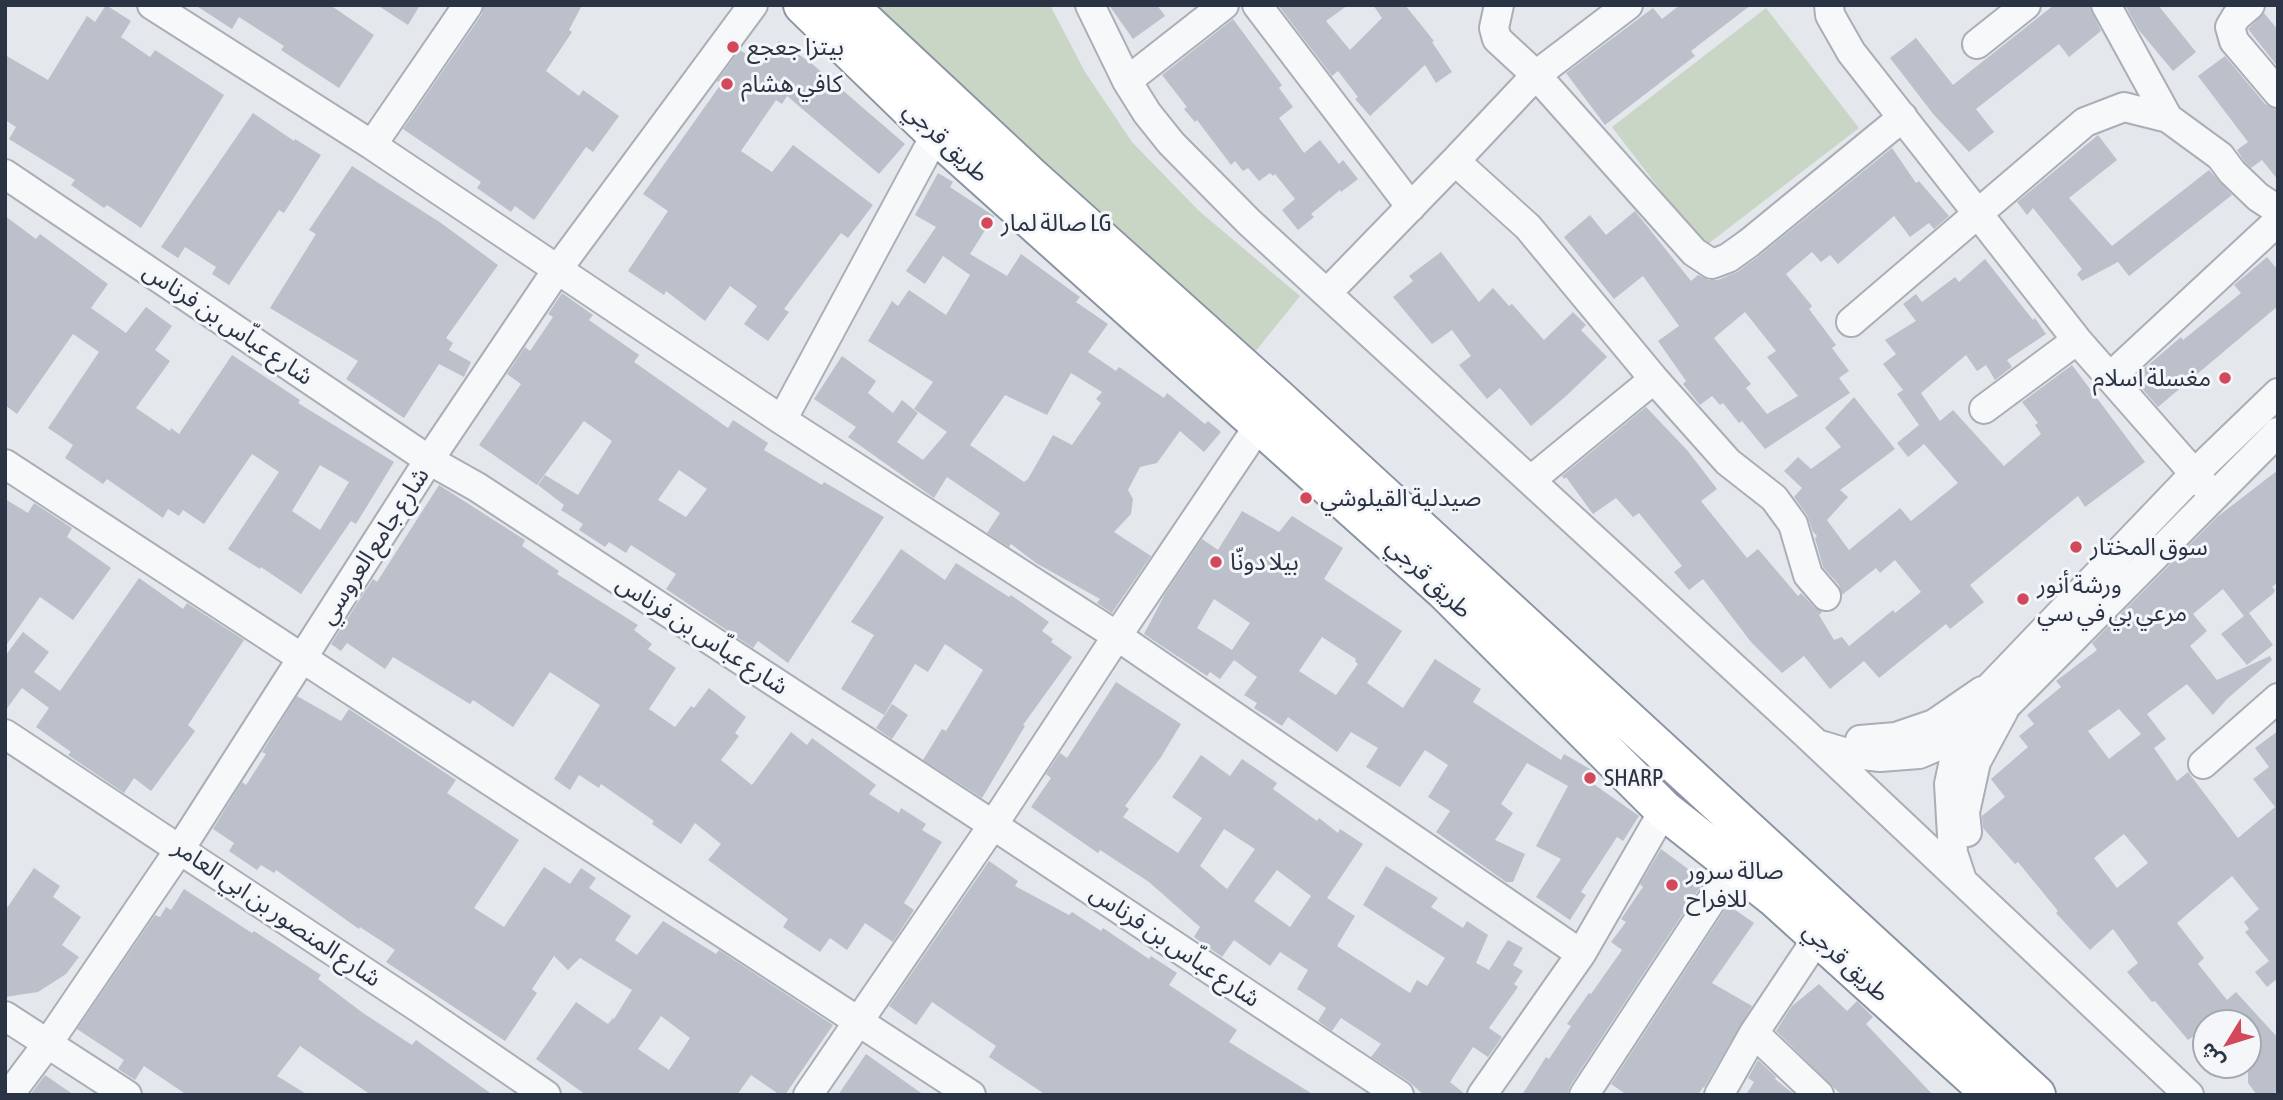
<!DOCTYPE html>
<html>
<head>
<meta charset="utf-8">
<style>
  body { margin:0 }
  #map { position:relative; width:2283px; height:1100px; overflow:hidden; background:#e4e7ec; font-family:"Asap Condensed","Noto Sans Arabic",sans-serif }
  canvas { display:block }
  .frame { position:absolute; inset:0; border:7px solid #2b3445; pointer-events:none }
  .north { position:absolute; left:2192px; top:1009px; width:70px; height:70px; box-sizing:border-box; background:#f4f6f9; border:2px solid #a4a8b1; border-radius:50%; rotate:232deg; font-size:19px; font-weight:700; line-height:28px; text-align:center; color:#2b3445 }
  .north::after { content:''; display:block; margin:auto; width:24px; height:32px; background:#d1495b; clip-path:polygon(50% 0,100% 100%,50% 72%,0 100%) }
</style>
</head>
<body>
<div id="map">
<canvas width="2283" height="1100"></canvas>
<div class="frame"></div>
<div class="north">ش</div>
</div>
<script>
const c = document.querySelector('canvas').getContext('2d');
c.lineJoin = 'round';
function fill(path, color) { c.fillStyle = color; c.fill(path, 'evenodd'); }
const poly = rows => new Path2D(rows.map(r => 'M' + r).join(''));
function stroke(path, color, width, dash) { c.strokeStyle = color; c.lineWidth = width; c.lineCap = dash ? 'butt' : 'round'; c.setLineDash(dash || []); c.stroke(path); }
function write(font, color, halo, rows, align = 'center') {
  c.font = font + ' "Asap Condensed","Noto Sans Arabic",sans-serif'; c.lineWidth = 6; c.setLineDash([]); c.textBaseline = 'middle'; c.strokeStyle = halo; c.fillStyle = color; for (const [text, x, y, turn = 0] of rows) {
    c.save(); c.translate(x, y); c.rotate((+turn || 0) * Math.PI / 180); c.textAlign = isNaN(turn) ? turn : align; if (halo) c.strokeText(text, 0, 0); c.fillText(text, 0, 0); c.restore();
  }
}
fill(poly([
  [866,5,1050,5,1085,72,1132,142,1199,211,1300,296,1251,357],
  [1766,8,1859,128,1704,247,1612,127]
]), '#c9d6c5');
fill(poly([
  [106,5,131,21,121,37,150,57,155,50,224,95,141,228,107,205,104,208,71,185,75,180,9,139,16,127,5,120,5,55,48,80,87,16,95,22],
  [195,5,330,5,374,35,339,88,281,50,284,46,239,17,232,29],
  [377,5,420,5,408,25],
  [484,5,582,5,569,30,572,32,546,71,579,96,583,90,619,116,593,152,586,147,534,220,515,206,511,212,477,188,481,182,403,129,482,14],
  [1109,5,1157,5,1165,16,1133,39],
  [1278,5,1348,5,1326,21,1350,50,1382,18,1373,5,1405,5,1434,41,1432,42,1452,72,1436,83,1425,65,1370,116,1355,99,1358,97,1338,71,1332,76],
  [1680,5,1751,5,1691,51,1695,56,1605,125,1566,73,1653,8,1662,19],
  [2054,5,2089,5,2101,31,2069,57,2059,44,1976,109,1994,132,1969,152,1934,115,1890,58,1916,38,1953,85],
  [2125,5,2158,5,2196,52,2173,71,2138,29],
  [2264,13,2278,30,2278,67,2248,29],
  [1233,19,1282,85,1279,88,1293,107,1279,118,1304,153,1320,140,1339,164,1343,160,1358,179,1341,192,1340,190,1311,214,1314,217,1298,230,1282,210,1295,199,1275,174,1273,176,1270,173,1259,181,1248,168,1243,171,1235,161,1231,165,1197,120,1195,122,1184,109,1187,107,1162,75],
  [779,41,811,63,905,144,879,174,787,96,782,104,776,100,741,151,772,172,793,145,873,205,848,238,841,233,784,309,789,312,768,341,744,324,757,306,730,286,705,321,666,291,664,295,628,271,668,211,643,194,721,84,717,81,740,50,762,65],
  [2225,56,2265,104,2278,109,2278,180,2262,160,2251,168,2244,161,2237,150,2248,142,2198,76],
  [253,113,294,141,295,139,321,155,284,213,279,210,229,285,212,274,216,267,185,247,178,258,161,247],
  [2098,135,2117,160,2069,198,2112,246,2209,170,2232,195,2129,276,2118,262,2082,281,2077,274,2082,269,2033,208,2027,215,2017,202],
  [1892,148,1916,183,1919,181,1949,216,1934,229,1929,223,1910,237,1894,216,1838,264,1830,255,1821,262,1812,252,1786,274,1812,306,1809,309,1836,345,1832,348,1849,371,1839,378,1850,393,1765,449,1742,421,1739,423,1723,403,1720,405,1712,396,1700,405,1683,384,1686,381,1658,341,1679,326,1643,276,1614,299,1564,237,1590,215,1606,235,1635,211,1691,281,1698,275,1709,280,1718,280,1737,272,1759,256],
  [1745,312,1776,351,1767,357,1798,396,1767,414,1746,388,1751,384,1714,338],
  [352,166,441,223,498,265,446,338,453,343,449,350,471,362,464,377,439,364,404,418,346,379,358,361,270,308,316,234,309,230],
  [938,173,953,182,950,187,994,216,970,254,1007,276,1021,254,1080,297,1076,302,1108,324,1088,352,1116,371,1119,367,1164,398,1167,393,1205,424,1208,421,1221,432,1204,452,1180,431,1157,463,1140,467,1128,490,1133,499,1131,514,1114,532,1151,556,1112,613,1097,603,1100,599,1036,563,1011,544,1009,547,987,533,1000,513,947,477,934,498,848,437,856,427,814,399,842,356,876,381,868,393,893,413,902,400,918,413,897,442,923,460,947,432,914,409,933,382,868,341,892,301,898,306,909,290,946,315,970,275,943,256,925,284,906,271,936,227,915,215],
  [1071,373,1102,392,1096,399,1101,403,1072,445,1053,435,1028,479,1024,482,970,445,1005,395,1047,415],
  [5,216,36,239,40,234,108,284,91,308,126,333,146,307,172,326,155,350,170,361,136,408,170,431,171,428,179,434,232,355,300,400,298,403,394,462,356,524,351,521,301,594,261,567,260,569,228,549,279,472,252,454,204,524,183,510,179,516,168,509,163,518,107,479,103,484,65,458,73,445,48,428,99,352,73,334,17,414,5,405],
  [320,465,349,482,320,530,292,511],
  [1441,252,1479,302,1493,288,1509,306,1512,304,1544,340,1573,312,1586,325,1581,330,1607,357,1565,397,1531,426,1500,388,1487,399,1459,365,1471,356,1452,330,1432,344,1393,297,1413,281,1409,276],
  [2267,257,2278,270,2278,306,2158,407,2133,378,2181,337,2183,340,2241,293,2234,285],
  [1985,259,2033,320,2035,318,2046,334,2007,360,2012,367,1995,380,1986,365,1977,371,1966,355,1921,393,1940,421,1953,410,2004,466,2041,434,2035,425,2038,423,2022,402,2072,365,2145,462,2085,507,2078,496,1970,585,1984,602,1950,629,1946,624,1879,678,1864,661,1830,689,1804,656,1782,673,1751,642,1703,579,1689,590,1674,572,1682,566,1639,513,1633,517,1616,498,1593,514,1566,477,1564,479,1562,476,1646,407,1687,450,1717,489,1701,501,1747,558,1758,549,1798,596,1801,593,1814,607,1822,612,1819,615,1834,640,1842,637,1849,646,1893,610,1895,613,1921,592,1895,560,1880,573,1876,568,1842,595,1839,585,1823,567,1815,538,1817,536,1813,532,1807,515,1794,497,1802,488,1784,471,1798,457,1811,469,1841,447,1825,428,1854,397,1895,449,1840,490,1848,497,1827,520,1849,550,1900,508,1911,521,1958,483,1924,444,1908,457,1897,443,1919,425,1897,394,1903,390,1883,364,1896,354,1885,340,1916,321,1903,304,1916,294,1922,302,1955,277,1959,282],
  [562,293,593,315,589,320,639,355,634,362,728,428,733,420,768,443,764,450,822,485,824,482,884,517,788,663,758,641,753,648,666,589,676,574,631,545,626,553,609,542,605,547,579,530,583,524,561,510,564,505,538,485,545,475,578,495,612,441,584,421,537,485,479,445,521,384,507,374,525,347,530,351,553,317,548,314],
  [679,470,707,489,686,517,658,500],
  [2278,470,2278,582,2272,587,2275,590,2273,594,2249,613,2273,645,2247,665,2221,634,2244,616,2223,589,2193,614,2207,631,2190,646,2217,680,2270,656,2272,660,2227,699,2213,715,2187,684,2147,714,2166,739,2154,748,2177,781,2188,772,2238,838,2275,807,2253,779,2269,767,2255,748,2278,731,2278,978,2267,987,2255,972,2269,961,2245,932,2249,929,2244,922,2259,909,2232,876,2177,923,2204,958,2198,964,2227,1000,2236,992,2278,1038,2278,1090,2272,1095,2257,1095,2248,1083,2248,1023,2206,1023,2206,1052,2194,1036,2188,1040,2155,1001,2152,1002,2127,972,2138,963,2113,929,2090,950,2056,913,2058,911,2018,862,2015,864,1983,828,1982,816,2005,797,1991,779,2028,747,2019,736,2034,724,2027,715,2061,687,2056,681,2097,650,2092,643,2217,517],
  [2119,709,2141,734,2109,759,2088,731],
  [2124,834,2148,863,2117,888,2094,858],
  [439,485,525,540,522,546,559,571,557,574,638,625,634,630,652,644,648,649,676,668,649,709,675,727,691,706,694,708,709,688,746,717,735,733,739,736,721,760,752,785,791,732,807,745,812,738,876,785,869,794,899,813,901,808,926,824,922,830,942,842,904,903,914,910,893,942,865,923,847,950,830,938,820,952,783,927,788,919,708,860,721,844,695,823,681,844,652,824,654,821,601,784,599,788,579,775,570,790,554,779,600,705,550,672,513,727,473,700,470,704,393,657,385,669,347,643,341,651,331,644,373,579,377,582],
  [5,499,28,513,34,503,72,528,67,537,111,568,73,620,40,597,5,647],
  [1242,511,1279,532,1292,516,1343,548,1324,579,1402,631,1367,683,1403,708,1435,659,1481,689,1473,702,1561,760,1564,754,1595,772,1597,774,1592,783,1639,816,1623,841,1617,837,1581,892,1586,895,1570,920,1536,897,1561,859,1536,846,1568,786,1527,763,1501,804,1513,813,1495,840,1525,854,1513,882,1506,882,1436,832,1450,811,1428,797,1448,765,1425,750,1400,787,1366,767,1378,748,1351,732,1337,752,1288,717,1282,726,1254,708,1257,703,1244,695,1257,677,1234,660,1220,679,1210,672,1207,676,1144,634,1165,594,1202,539,1218,550],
  [1214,599,1250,623,1232,650,1197,628],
  [1322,637,1356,659,1355,661,1358,664,1336,695,1299,671],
  [901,549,945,580,956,563,1009,597,1011,595,1049,622,1042,631,1053,639,1051,642,1072,657,1023,725,1025,726,982,798,923,760,942,729,946,731,983,670,945,644,928,672,915,664,884,715,841,689,874,635,851,622],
  [139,578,183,609,187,603,244,640,188,725,195,731,193,734,151,791,134,778,124,793,68,755,71,752,36,727,49,708,22,688,5,711,5,656,23,632,49,652,34,672,60,691],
  [1116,682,1181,724,1161,757,1125,806,1129,809,1123,817,1178,853,1202,818,1172,797,1201,755,1230,776,1242,759,1277,783,1273,789,1317,821,1319,818,1338,833,1340,829,1363,844,1327,898,1355,916,1337,946,1410,993,1417,980,1427,986,1445,958,1363,905,1386,866,1438,898,1431,907,1463,928,1467,921,1488,935,1476,963,1489,970,1508,940,1523,948,1513,965,1523,971,1514,984,1518,987,1489,1028,1502,1037,1488,1057,1473,1047,1450,1082,1466,1095,1424,1095,1408,1081,1371,1057,1381,1044,1341,1018,1332,1031,1318,1021,1326,1008,1297,989,1308,970,1280,952,1270,966,1234,940,1222,957,1194,937,1200,927,1149,882,1100,850,1098,853,1031,807,1051,778,1046,774,1060,753,1067,758],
  [1224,829,1255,849,1227,889,1200,866],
  [1277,870,1311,896,1290,927,1254,901],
  [297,696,341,721,349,709,456,780,447,793,519,840,474,908,504,927,544,867,570,884,581,868,596,878,589,888,631,916,615,940,637,955,663,921,716,954,719,950,833,1025,785,1095,780,1095,751,1075,737,1095,586,1095,536,1059,576,1002,608,1024,613,1018,614,1019,632,990,580,958,568,970,554,956,532,989,537,993,505,1041,386,962,395,950,360,927,359,929,276,870,274,873,261,865,257,870,229,851,234,843,213,829,242,782,246,785,266,754,262,752],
  [661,1016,690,1038,669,1070,638,1049],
  [892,704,908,715,892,739,876,728],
  [1661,849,1703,880,1699,885,1701,886,1570,1086,1567,1095,1522,1095,1546,1057,1549,1059,1571,1026,1567,1024,1589,993,1591,994,1622,950,1611,942,1626,922,1621,919,1643,887,1640,884],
  [989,861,1018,881,1015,886,1069,915,1072,912,1101,931,1103,928,1149,959,1151,956,1177,973,1169,985,1237,1030,1229,1042,1314,1095,1046,1095,989,1057,996,1046,932,1002,916,1025,889,1006],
  [34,868,60,886,53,897,81,917,62,945,79,957,66,974,38,992,5,997,5,911],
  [184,889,252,933,254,931,321,975,318,979,363,1013,412,1045,416,1040,493,1095,371,1095,300,1046,277,1076,308,1095,187,1095,144,1066,135,1080,118,1069,124,1060,77,1029,155,915,160,917,166,907,171,910],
  [1728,905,1754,923,1712,983,1752,1006,1704,1088,1703,1087,1698,1095,1627,1095,1611,1084],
  [1819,984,1847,1011,1857,1001,1873,1017,1866,1024,1933,1095,1842,1095,1833,1087,1776,1031,1792,1006],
  [866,1054,924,1095,838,1095],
  [1758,1060,1776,1077,1775,1079,1795,1095,1746,1095,1754,1082,1748,1078],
  [45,1075,74,1095,30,1095]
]), '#bbc0ca');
const minor = poly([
  [152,5,372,145,782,420,1117,636,1581,954],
  [1090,5,1127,81,1147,113,1171,143,1249,222,1805,733,2189,1095],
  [1257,5,1411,207],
  [1499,5,1494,28,1497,39,1536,75,1694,252,1712,264,1728,258,1749,243,1903,117],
  [1829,5,1830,15,1851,52,2077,340,2214,496],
  [2106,5,2168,118],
  [2250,5,2236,17,2230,27,2234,41,2278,93],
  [1977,44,2026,5],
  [1127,81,1224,5],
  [372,145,468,5],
  [1455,161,1528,227,1654,379,1728,462,1774,498,1793,524,1808,575,1826,596],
  [5,174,429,460,477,487,993,825,1399,1095],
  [1327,293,1455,161,1536,75,1628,5],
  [1851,322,2085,122,2124,107,2168,118,2220,156,2232,172,2258,197,2278,210],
  [2110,377,2278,221],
  [1984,409,2077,340],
  [782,420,936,134],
  [5,464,971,1095],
  [1531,480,1654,379],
  [5,734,419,1008,546,1095],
  [1860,740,1896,737,1934,724,1982,691],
  [1820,745,1847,753,1880,757,1919,754,1959,737,2007,705,2278,432],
  [2203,764,2278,698],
  [1967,832,1965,812,1976,762,2004,710],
  [1962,880,1953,853,1949,784,1959,737,1991,686,2195,473,2278,393],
  [5,1016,127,1095],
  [1754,1033,1819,1095],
  [9,1095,48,1043,180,849,429,460,557,270,753,5],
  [808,1095,993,825,1117,636,1270,409],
  [1482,1095,1581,954,1664,810],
  [1584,1095,1734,866],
  [1719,1095,1754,1033,1818,937]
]);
const highway = poly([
  [803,5,936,134,1444,590,1664,810,1774,897,1993,1095],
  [847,5,1031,177,1277,398,2036,1095]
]);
stroke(minor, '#a9aeb7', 32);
stroke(highway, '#8b94a3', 42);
stroke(minor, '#f7f8fa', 28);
stroke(highway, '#fff', 38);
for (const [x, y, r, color] of [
  [733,47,7,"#d1495b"],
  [727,84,7,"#d1495b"],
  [987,223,7,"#d1495b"],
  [2225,378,7,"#d1495b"],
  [1306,498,7,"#d1495b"],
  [2076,547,7,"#d1495b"],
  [1216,562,7,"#d1495b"],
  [2023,599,7,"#d1495b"],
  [1590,778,7,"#d1495b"],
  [1672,885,7,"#d1495b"]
]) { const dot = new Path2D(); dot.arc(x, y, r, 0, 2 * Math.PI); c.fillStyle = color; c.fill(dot); stroke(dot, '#f4f6f9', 2.5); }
write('24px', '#2b3445', '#f4f6f9', [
  ["بيتزا جعجع",747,47],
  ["كافي هشام",741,84],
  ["صالة لمار LG",1001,223],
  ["مغسلة اسلام",2211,378,"right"],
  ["صيدلية القيلوشي",1320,498],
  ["سوق المختار",2090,547],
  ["بيلا دونّا",1230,562],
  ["ورشة أنور",2037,585],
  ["مرعي بي في سي",2037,613],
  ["SHARP",1604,778],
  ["صالة سرور",1686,871],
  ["للافراح",1686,899]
], 'left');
write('24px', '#2b3445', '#f4f6f9', [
  ["طريق قرجي",946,142,43],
  ["شارع عباّس بن فرناس",228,324,34],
  ["شارع جامع العروسي",374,546,-57],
  ["طريق قرجي",1429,578,43],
  ["شارع عباّس بن فرناس",702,635,33],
  ["شارع المنصور بن ابي العامر",277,913,34],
  ["شارع عباّس بن فرناس",1175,946,34],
  ["طريق قرجي",1846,962,42]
]);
</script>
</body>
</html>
